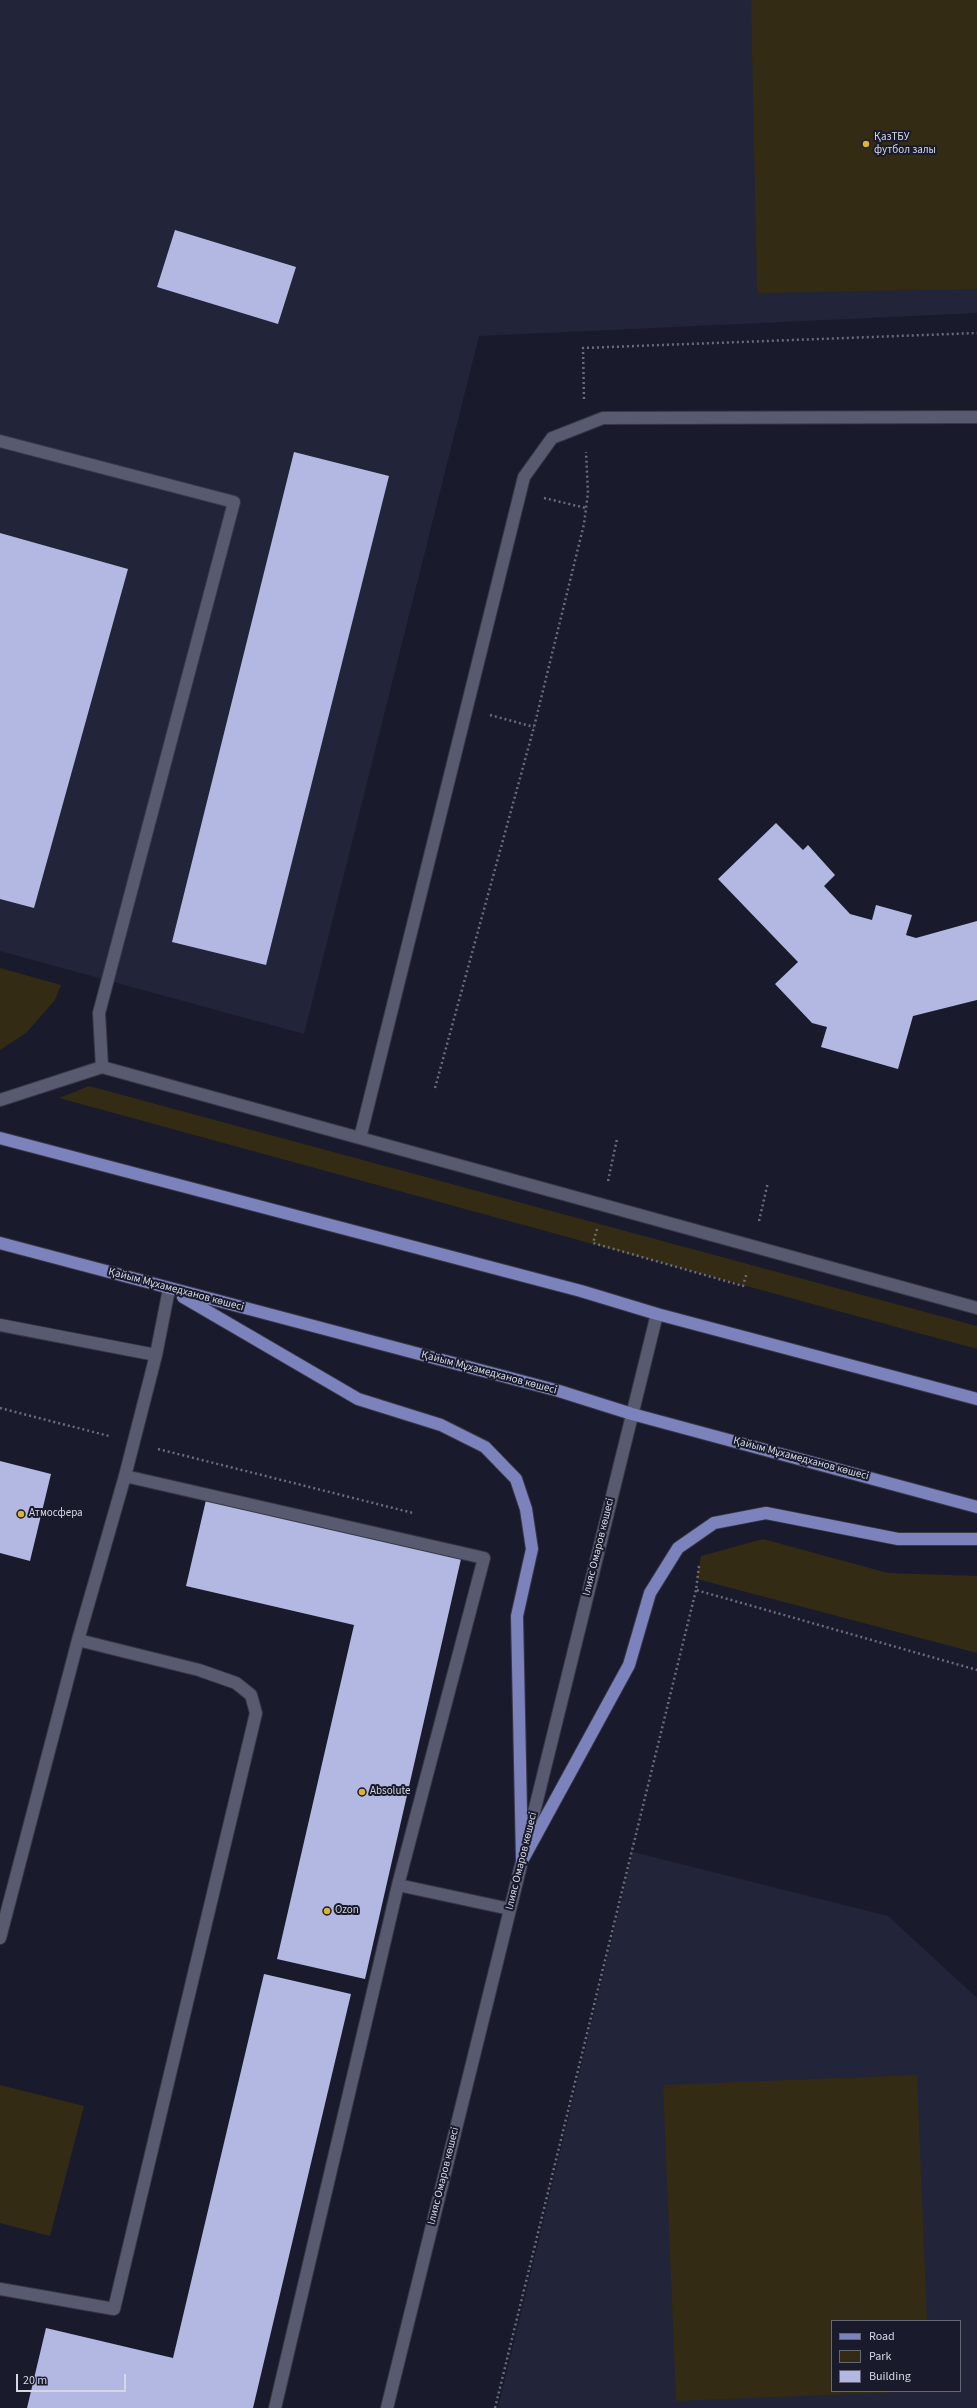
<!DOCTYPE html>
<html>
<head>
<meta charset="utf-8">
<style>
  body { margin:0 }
  #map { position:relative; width:977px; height:2408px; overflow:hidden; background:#191b2c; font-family:"Source Sans 3",sans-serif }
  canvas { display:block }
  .legend { position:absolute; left:831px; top:2320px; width:130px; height:72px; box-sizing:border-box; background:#191b2c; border:1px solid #646675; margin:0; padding:5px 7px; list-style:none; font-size:12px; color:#d5d7e3 }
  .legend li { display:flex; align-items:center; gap:8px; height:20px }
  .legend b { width:20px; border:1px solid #646675 }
  .scale { position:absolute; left:16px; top:2374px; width:110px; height:18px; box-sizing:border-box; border:2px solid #d5d7e3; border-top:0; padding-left:5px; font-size:12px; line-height:14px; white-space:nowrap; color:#d5d7e3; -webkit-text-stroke:3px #191b2c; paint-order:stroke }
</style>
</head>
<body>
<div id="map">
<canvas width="977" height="2408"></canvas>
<ul class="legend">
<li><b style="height:5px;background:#7c82bc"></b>Road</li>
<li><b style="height:11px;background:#332b13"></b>Park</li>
<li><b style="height:11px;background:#b2b8e2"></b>Building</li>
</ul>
<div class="scale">20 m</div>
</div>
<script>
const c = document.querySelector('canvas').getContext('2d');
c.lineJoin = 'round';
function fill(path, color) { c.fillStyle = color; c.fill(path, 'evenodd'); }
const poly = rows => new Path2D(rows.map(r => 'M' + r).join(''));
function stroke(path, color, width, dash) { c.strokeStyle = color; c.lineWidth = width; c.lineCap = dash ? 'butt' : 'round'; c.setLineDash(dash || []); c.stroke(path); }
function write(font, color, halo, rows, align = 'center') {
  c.font = font + ' "Source Sans 3",sans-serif'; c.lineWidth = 4; c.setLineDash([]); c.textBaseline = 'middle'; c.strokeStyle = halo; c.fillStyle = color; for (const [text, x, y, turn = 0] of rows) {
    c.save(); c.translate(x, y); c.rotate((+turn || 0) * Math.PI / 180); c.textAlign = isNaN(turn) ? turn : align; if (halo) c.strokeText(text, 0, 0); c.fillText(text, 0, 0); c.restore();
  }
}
fill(poly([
  [0,0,977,0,977,313,479,336,304,1034,0,951],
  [633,1852,888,1916,977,1998,977,2408,498,2408],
  [832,2321,960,2321,960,2391,832,2391]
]), '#22243a');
fill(poly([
  [751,0,977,0,977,289,757,293],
  [0,968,61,985,55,1000,26,1033,0,1050],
  [89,1086,977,1326,977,1349,59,1098],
  [763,1539,888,1573,977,1576,977,1653,697,1579,701,1556],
  [917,2075,927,2321,832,2321,832,2391,927,2391,676,2401,663,2085],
  [0,2085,84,2106,50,2236,0,2223]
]), '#332b13');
fill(poly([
  [175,230,296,267,278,324,157,287],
  [294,452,389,476,266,965,172,942],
  [0,533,128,569,34,908,0,899],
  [776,823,803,850,808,845,835,875,824,886,850,914,872,920,876,905,912,915,906,935,916,938,977,921,977,1000,913,1016,898,1069,821,1047,827,1027,812,1023,775,984,798,962,718,879],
  [0,1461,51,1474,30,1561,0,1553],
  [206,1500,461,1559,365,1979,277,1959,354,1625,186,1586],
  [264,1974,351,1994,253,2408,27,2408,46,2328,173,2358]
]), '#b2b8e2');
const minor = poly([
  [0,441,234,502,99,1013,102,1067],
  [0,1100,102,1067,977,1308],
  [360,1138,524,477,552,438,603,418,977,417],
  [0,1325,156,1355],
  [125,1476,484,1558,398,1885,275,2408],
  [398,1885,510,1909],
  [0,1938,78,1640,125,1476,156,1355,169,1289],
  [0,2289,114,2309,256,1713,251,1695,236,1683,199,1670,78,1640],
  [387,2408,657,1314]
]);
const major = poly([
  [0,1138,581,1291,657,1314,977,1399],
  [0,1243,559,1391,632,1414,977,1507],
  [183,1297,358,1399,441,1425,485,1447,516,1479,526,1509,532,1549,517,1616,522,1860],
  [523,1859,629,1665,650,1593,678,1548,714,1523,766,1513,898,1539,977,1539]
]);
stroke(minor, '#373746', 14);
stroke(major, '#373746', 14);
stroke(poly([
  [584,399,583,348,977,333],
  [544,498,586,508],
  [490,715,534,727],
  [435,1088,534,727,584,524,588,493,586,452],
  [608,1181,617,1139],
  [759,1221,768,1182],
  [597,1229,593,1243,743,1286,747,1272],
  [0,1408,109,1436],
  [158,1449,413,1513],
  [699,1566,696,1590,977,1670],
  [495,2408,696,1590]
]), '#6a6c7b', 2.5, [2, 3]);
stroke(minor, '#585b70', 12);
stroke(major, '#7c82bc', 12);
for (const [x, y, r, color] of [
  [866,144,4,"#dbb333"],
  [21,1514,4,"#dbb333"],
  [362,1792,4,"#dbb333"],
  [327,1911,4,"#dbb333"]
]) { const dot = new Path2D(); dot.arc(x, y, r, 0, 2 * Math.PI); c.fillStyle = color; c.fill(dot); stroke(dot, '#191b2c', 1.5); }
write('11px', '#d5d7e3', '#191b2c', [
  ["ҚазТБУ",874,138],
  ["футбол залы",874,151],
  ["Атмосфера",29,1514],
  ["Absolute",370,1792],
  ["Ozon",335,1911]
], 'left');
write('11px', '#d5d7e3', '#191b2c', [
  ["Қайым Мұхамедханов көшесі",176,1290,15],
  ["Қайым Мұхамедханов көшесі",489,1373,15],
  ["Қайым Мұхамедханов көшесі",801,1459,15],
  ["Ілияс Омаров көшесі",599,1547,-76],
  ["Ілияс Омаров көшесі",522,1861,-76],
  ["Ілияс Омаров көшесі",444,2176,-76]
]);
</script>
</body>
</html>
